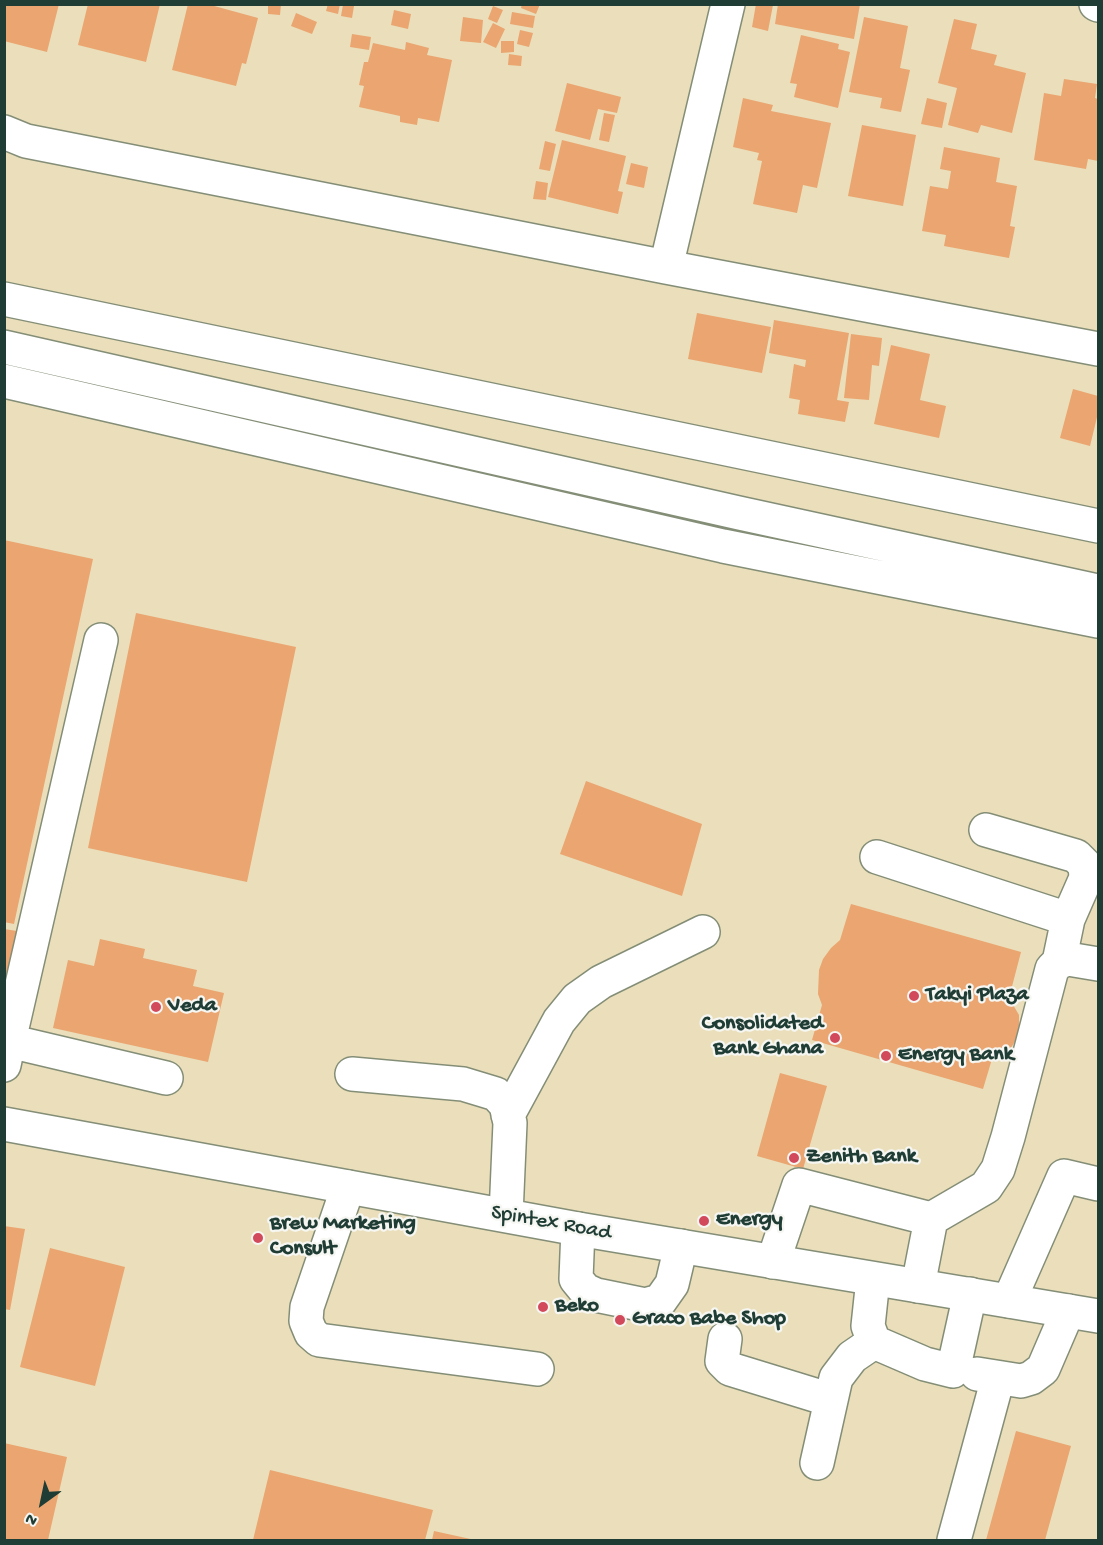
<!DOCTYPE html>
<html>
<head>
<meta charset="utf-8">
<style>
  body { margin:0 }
  #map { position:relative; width:1103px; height:1545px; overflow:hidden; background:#eadfba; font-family:"Gochi Hand",sans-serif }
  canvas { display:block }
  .frame { position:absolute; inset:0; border:6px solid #1f3d34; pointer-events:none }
  .north { position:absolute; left:12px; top:1473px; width:60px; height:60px; -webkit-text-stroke:4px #f6f6f2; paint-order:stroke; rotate:213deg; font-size:16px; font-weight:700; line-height:24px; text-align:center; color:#1f3d34 }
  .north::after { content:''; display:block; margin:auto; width:21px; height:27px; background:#1f3d34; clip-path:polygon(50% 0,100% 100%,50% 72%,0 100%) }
</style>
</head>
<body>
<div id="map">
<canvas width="1103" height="1545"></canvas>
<div class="frame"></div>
<div class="north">N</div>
</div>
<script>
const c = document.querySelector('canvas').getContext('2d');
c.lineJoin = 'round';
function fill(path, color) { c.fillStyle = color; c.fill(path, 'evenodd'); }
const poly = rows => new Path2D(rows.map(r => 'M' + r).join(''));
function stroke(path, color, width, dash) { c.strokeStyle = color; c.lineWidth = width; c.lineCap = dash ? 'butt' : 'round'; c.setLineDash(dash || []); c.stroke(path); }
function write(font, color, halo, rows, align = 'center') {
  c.font = font + ' "Gochi Hand",sans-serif'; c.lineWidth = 4.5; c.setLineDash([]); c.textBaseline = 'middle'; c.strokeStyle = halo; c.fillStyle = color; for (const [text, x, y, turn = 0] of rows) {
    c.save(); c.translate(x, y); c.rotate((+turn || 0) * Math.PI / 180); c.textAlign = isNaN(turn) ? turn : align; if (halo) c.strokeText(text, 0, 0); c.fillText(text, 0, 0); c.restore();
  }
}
fill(poly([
  [4,4,59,4,47,52,4,41],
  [88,4,160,4,146,62,78,45],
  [188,4,207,4,258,18,246,64,242,63,236,86,172,70],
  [268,4,281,4,280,15,268,14],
  [328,4,340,4,338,14,326,11],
  [522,4,540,4,536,14,521,8],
  [756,4,773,5,768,31,752,27],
  [778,4,860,4,854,39,775,24],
  [343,5,354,6,352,18,341,16],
  [493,6,503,10,497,23,488,19],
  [394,10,411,14,408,29,391,25],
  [512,12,535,16,533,28,510,24],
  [296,13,317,22,312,34,291,26],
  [463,17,483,20,481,43,460,41],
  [864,17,908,26,900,68,910,70,901,112,880,108,882,98,849,92],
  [954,19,977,24,971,49,997,55,994,65,1026,73,1012,133,981,125,978,133,948,125,957,88,938,83],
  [493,23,505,29,496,48,483,42],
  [520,30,533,33,529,47,517,44],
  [352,34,371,37,369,50,350,47],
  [801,35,839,44,838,49,850,52,838,108,794,97,797,84,790,83],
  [501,41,514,41,514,52,501,53],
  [406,42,429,48,427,55,452,60,439,122,418,118,417,125,400,122,400,116,359,107,364,86,359,85,364,62,368,62,373,43,405,50],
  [509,54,522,56,521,66,508,65],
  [1064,79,1097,84,1095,98,1098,99,1098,161,1088,159,1086,169,1034,160,1044,93,1061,96],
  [567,83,621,97,617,113,598,109,590,140,555,131],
  [743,98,773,105,771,111,831,123,817,188,803,185,797,213,753,204,762,161,757,160,759,153,733,147],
  [927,98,947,103,942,128,921,124],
  [604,113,615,115,609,142,599,140],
  [862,125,916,135,903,206,848,196],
  [562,140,626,156,618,191,623,192,618,214,548,197],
  [545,141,556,144,550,171,539,169],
  [944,147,1000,158,996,182,1017,186,1010,226,1015,227,1009,258,944,246,946,235,922,231,930,186,948,189,951,171,940,169],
  [631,163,648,167,644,188,626,184],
  [536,181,548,183,546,200,533,199],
  [697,313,771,327,762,373,688,359],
  [774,320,849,333,837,400,849,402,845,422,798,414,800,400,789,398,794,364,805,367,806,360,769,353],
  [851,334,882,338,879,366,872,365,869,400,844,398],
  [891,345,930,354,920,400,946,406,939,438,874,424],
  [1073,389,1098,396,1098,413,1090,446,1060,438],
  [4,540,93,559,14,924,4,922],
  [136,613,296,647,247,882,88,848],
  [586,781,702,824,682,896,560,854],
  [851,904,1021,952,1009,998,1019,1015,1019,1035,1009,1051,992,1059,983,1089,812,1040,822,1005,818,994,819,970,823,959,831,948,840,940],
  [4,929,17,931,14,946,19,947,4,1009],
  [100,939,145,949,143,958,197,970,193,986,224,993,208,1062,53,1028,68,960,94,966],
  [780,1073,827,1086,803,1169,757,1156],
  [4,1226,25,1229,10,1310,4,1309],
  [50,1248,125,1267,95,1386,20,1367],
  [1016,1431,1071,1446,1045,1540,986,1540],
  [4,1443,67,1457,48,1540,4,1540],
  [270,1470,433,1510,425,1540,253,1540],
  [434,1531,475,1540,432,1540]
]), '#eaa571');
const minor = poly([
  [1096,4,1098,5],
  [4,132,26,141,666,267,1098,349],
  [666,267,728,4],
  [4,299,1098,526],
  [4,347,739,513,1098,591],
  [4,381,723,546,1098,621],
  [986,830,1076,856,1085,865,1086,878,1068,919,1059,962],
  [877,857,1068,919],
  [4,1040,9,1041,101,640],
  [4,1065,9,1041,166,1078],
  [352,1074,463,1084,496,1094,506,1105,510,1123,506,1215],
  [508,1115,559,1021,577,999,601,982,703,932],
  [348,1187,307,1307,306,1321,311,1333,319,1340,537,1369],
  [931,1219,986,1187,998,1169,1008,1137,1052,969,1059,962,1068,959,1098,964],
  [578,1229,576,1279,585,1290,596,1295,645,1305,660,1301,672,1284,681,1246],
  [773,1262,799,1185,931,1219,918,1286],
  [873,1279,868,1326,874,1342,925,1364,953,1371,970,1294],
  [1009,1301,1064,1176,1098,1184],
  [725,1339,722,1361,730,1369,831,1400],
  [977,1374,1021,1381,1031,1378,1043,1369,1068,1311],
  [817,1463,836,1378,852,1357,874,1342],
  [954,1540,998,1378]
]);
const major = poly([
  [4,1124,578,1229,1098,1316]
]);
stroke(minor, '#848e77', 36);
stroke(major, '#848e77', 36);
stroke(minor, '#fff', 33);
stroke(major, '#fff', 33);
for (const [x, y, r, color] of [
  [914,996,6,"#d1495b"],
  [156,1007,6,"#d1495b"],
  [835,1038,6,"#d1495b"],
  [886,1056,6,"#d1495b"],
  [794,1158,6,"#d1495b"],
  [704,1221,6,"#d1495b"],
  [258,1238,6,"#d1495b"],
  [543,1307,6,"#d1495b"],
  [620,1320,6,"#d1495b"]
]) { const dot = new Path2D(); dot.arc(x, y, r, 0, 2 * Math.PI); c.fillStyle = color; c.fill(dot); stroke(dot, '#f6f6f2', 2); }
write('bold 22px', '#1f3d34', '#f6f6f2', [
  ["Takyi Plaza",926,996],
  ["Veda",168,1007],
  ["Consolidated",823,1025,"right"],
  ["Bank Ghana",823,1050,"right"],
  ["Energy Bank",898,1056],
  ["Zenith Bank",806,1158],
  ["Energy",716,1221],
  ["Brew Marketing",270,1225],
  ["Consult",270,1250],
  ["Beko",555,1307],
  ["Graco Babe Shop",632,1320]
], 'left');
write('22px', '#1f3d34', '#f6f6f2', [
  ["Spintex Road",551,1224,10]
]);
</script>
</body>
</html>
